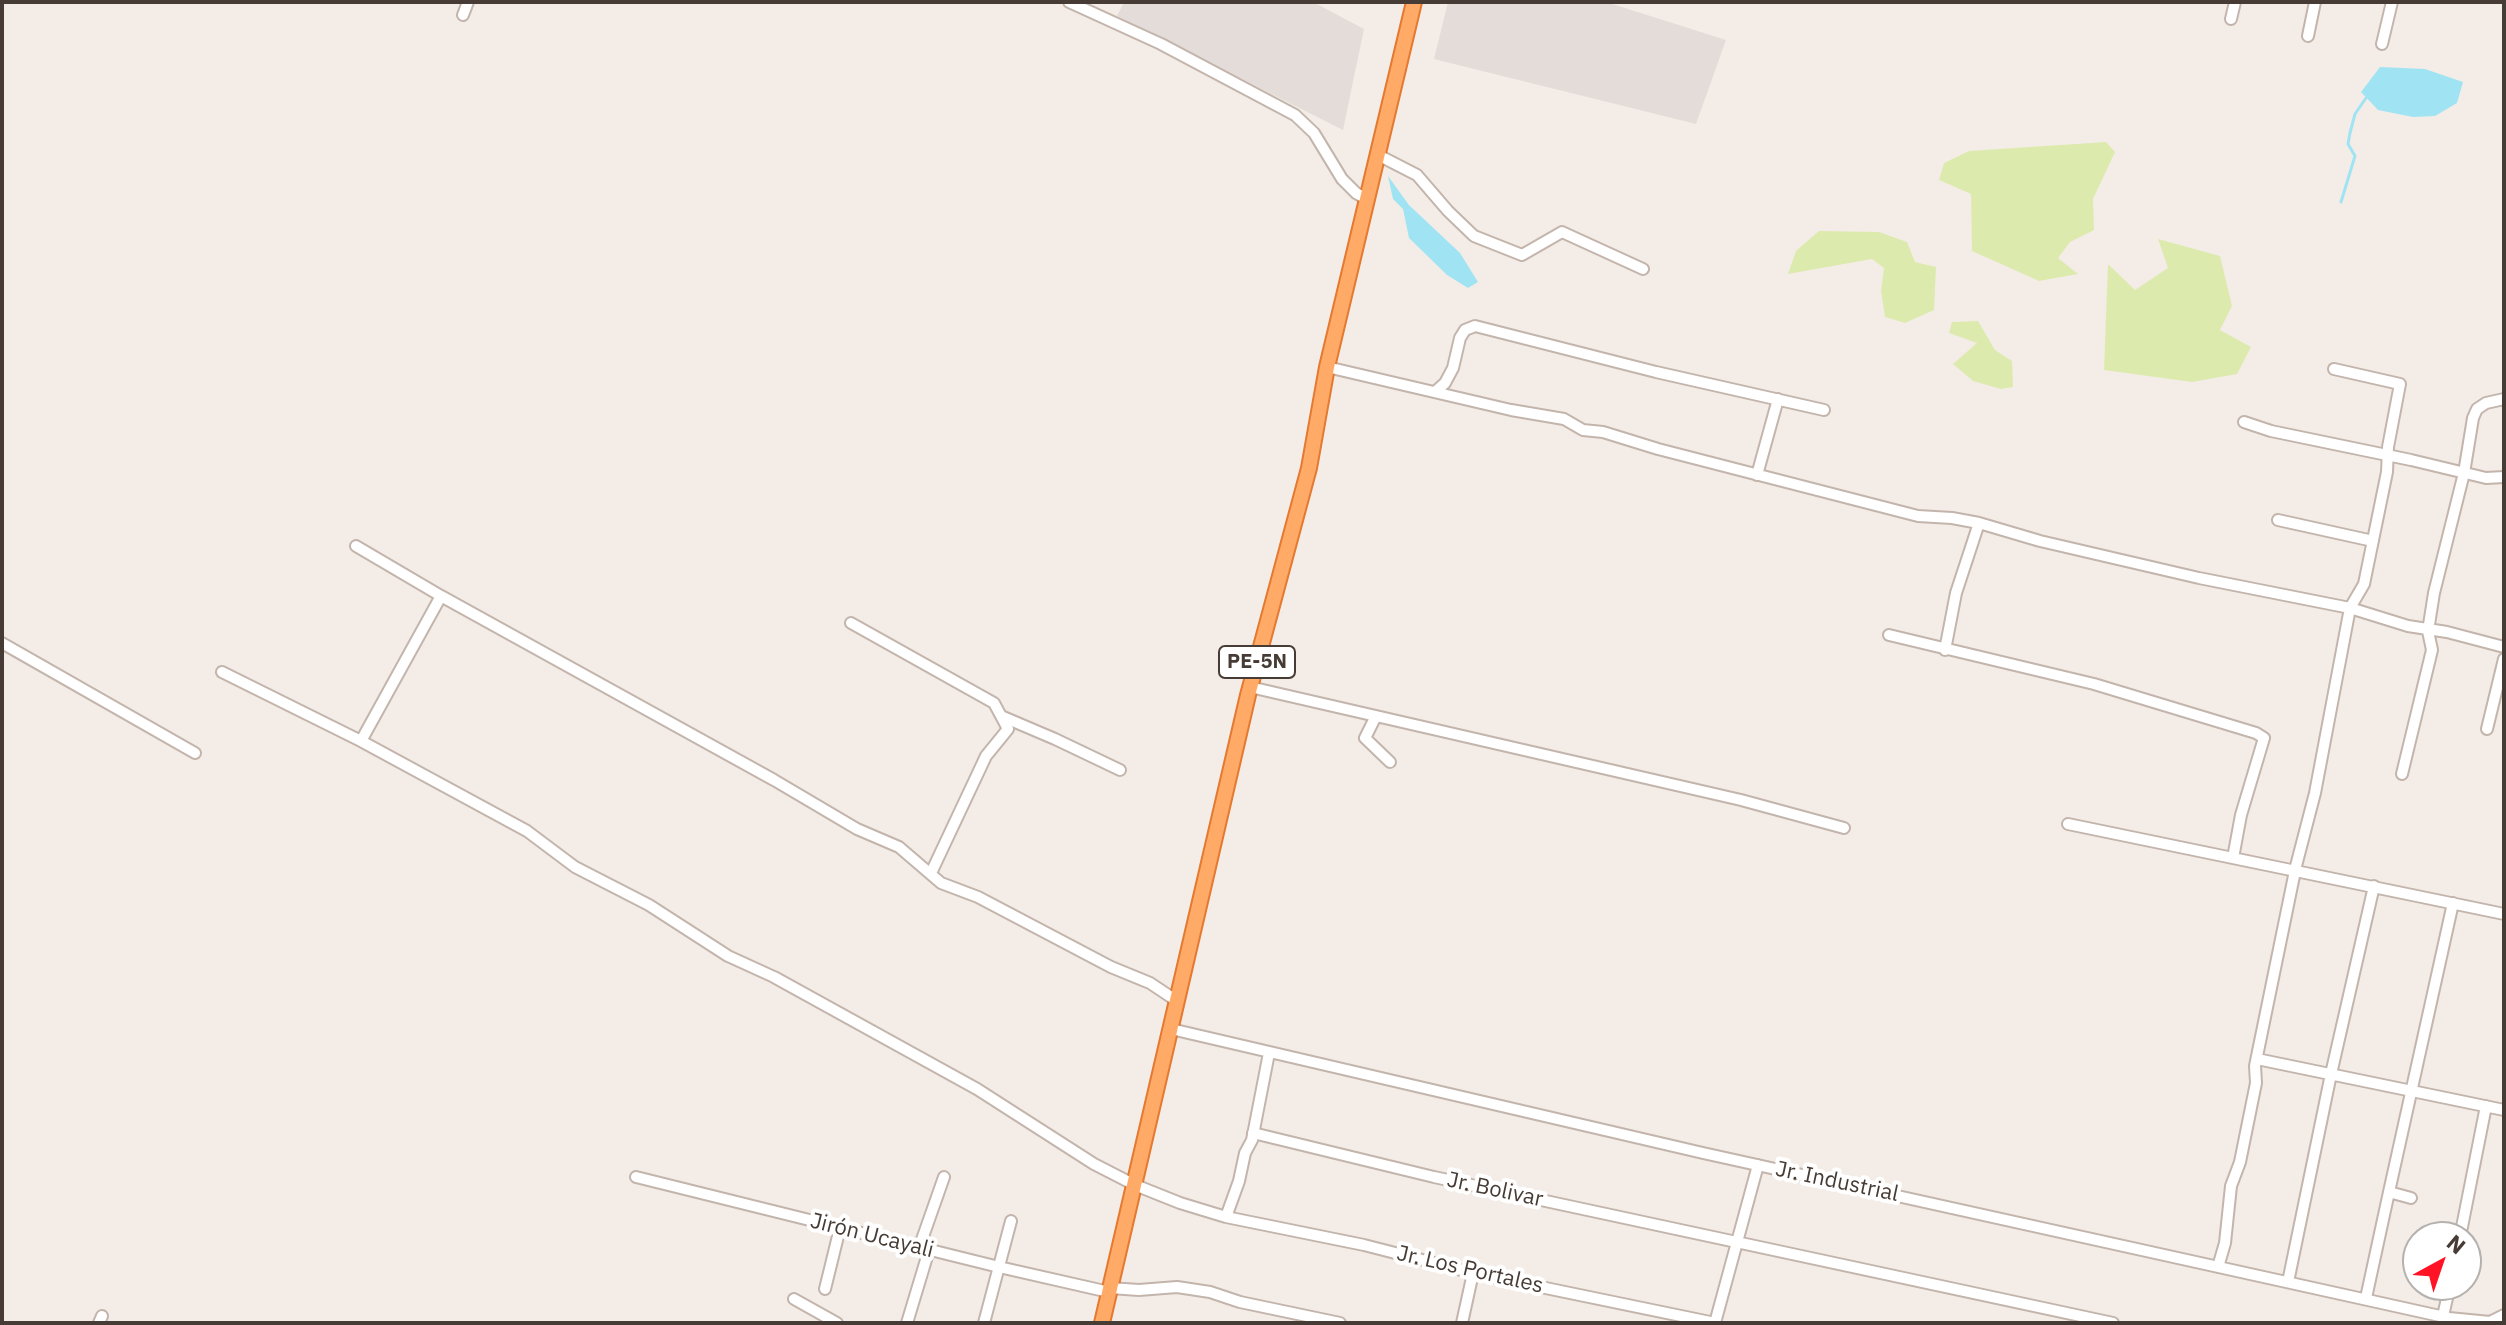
<!DOCTYPE html>
<html>
<head>
<meta charset="utf-8">
<style>
  body { margin:0 }
  #map { position:relative; width:2506px; height:1325px; overflow:hidden; background:#f4ede7; font-family:"IBM Plex Sans",sans-serif }
  canvas { display:block }
  .frame { position:absolute; inset:0; border:4px solid #473c35; pointer-events:none }
  .north { position:absolute; left:2402px; top:1221px; width:80px; height:80px; box-sizing:border-box; background:#fff; border:2px solid #b5b1ae; border-radius:50%; rotate:40deg; font-size:22px; font-weight:700; line-height:32px; text-align:center; color:#473c35 }
  .north::after { content:''; display:block; margin:auto; width:28px; height:36px; background:#ff1325; clip-path:polygon(50% 0,100% 100%,50% 72%,0 100%) }
</style>
</head>
<body>
<div id="map">
<canvas width="2506" height="1325"></canvas>
<div class="frame"></div>
<div class="north">N</div>
</div>
<script>
const c = document.querySelector('canvas').getContext('2d');
c.lineJoin = 'round';
function fill(path, color) { c.fillStyle = color; c.fill(path, 'evenodd'); }
const poly = rows => new Path2D(rows.map(r => 'M' + r).join(''));
function stroke(path, color, width, dash) { c.strokeStyle = color; c.lineWidth = width; c.lineCap = dash ? 'butt' : 'round'; c.setLineDash(dash || []); c.stroke(path); }
function write(font, color, halo, rows, align = 'center') {
  c.font = font + ' "IBM Plex Sans",sans-serif'; c.lineWidth = 8; c.setLineDash([]); c.textBaseline = 'middle'; c.strokeStyle = halo; c.fillStyle = color; for (const [text, x, y, turn = 0] of rows) {
    c.save(); c.translate(x, y); c.rotate((+turn || 0) * Math.PI / 180); c.textAlign = isNaN(turn) ? turn : align; if (halo) c.strokeText(text, 0, 0); c.fillText(text, 0, 0); c.restore();
  }
}
fill(poly([
  [1124,2,1313,2,1364,29,1343,130,1117,16],
  [1448,2,1606,2,1726,40,1696,124,1434,59]
]), '#e3dcd8');
fill(poly([
  [2106,142,2115,152,2093,199,2094,230,2070,242,2058,258,2078,274,2039,281,1972,251,1971,194,1939,180,1944,163,1969,151],
  [1819,231,1879,232,1907,242,1915,262,1936,267,1934,310,1905,323,1885,317,1881,291,1884,268,1872,259,1788,274,1796,251],
  [2158,239,2220,256,2232,306,2220,330,2251,347,2237,374,2192,382,2104,370,2108,264,2135,290,2168,268],
  [1978,321,1995,350,2012,361,2013,387,2001,389,1973,381,1953,364,1977,343,1949,333,1952,322]
]), '#ddeaae');
fill(poly([
  [2380,67,2425,69,2463,82,2457,103,2435,116,2413,117,2378,110,2361,92],
  [1388,176,1409,205,1460,253,1478,282,1468,288,1447,275,1409,238,1403,209,1393,199]
]), '#a0e4f3');
stroke(poly([
  [2341,202,2355,156,2348,144,2350,133,2355,114,2366,98]
]), '#a0e4f3', 3);
const minor = poly([
  [1069,2,1161,44,1295,115,1314,133,1342,179,1356,193,1367,199],
  [463,15,468,2],
  [2231,19,2235,2],
  [2308,36,2315,2],
  [2382,44,2392,2],
  [1378,155,1417,175,1448,211,1474,236,1522,255,1562,232,1643,269],
  [1327,367,1511,410,1564,419,1583,430,1603,432,1658,449,1918,516,1952,518,1979,523,1956,593,1945,650],
  [1435,392,1445,383,1453,368,1460,338,1465,330,1475,326,1656,372,1824,410],
  [2244,422,2271,431,2411,460,2486,478,2504,477],
  [1757,475,1778,399],
  [2278,520,2373,541],
  [1979,523,2040,541,2199,578,2350,608,2408,626,2447,632,2504,647],
  [356,546,441,596,774,780,857,829,899,847,941,883,978,897,1111,967,1150,983,1177,1001],
  [851,623,994,703,1008,729,986,756,931,873],
  [1889,635,2094,684,2256,733,2264,738,2241,815,2233,858],
  [2,643,195,753],
  [222,672,361,741,527,831,575,867,649,905,728,956,774,977,977,1089,1094,1164,1135,1185,1180,1203,1226,1217,1364,1245,1473,1273,1715,1323,1758,1165],
  [1250,687,1741,800,1844,828],
  [1001,716,1055,739,1120,770],
  [1376,716,1365,738,1390,762],
  [2487,729,2504,659],
  [361,741,441,596],
  [2402,774,2432,650,2428,631,2434,593,2464,473,2473,418,2477,409,2486,403,2504,399],
  [2068,824,2504,914],
  [1171,1029,1703,1153,2449,1318,2490,1322,2504,1315],
  [2257,1059,2504,1110],
  [1253,1133,1434,1177,2113,1323],
  [636,1177,999,1267,1109,1292],
  [2411,1198,2389,1192,2453,903],
  [1226,1217,1239,1181,1245,1153,1252,1140,1269,1053],
  [2460,1237,2486,1106],
  [919,1248,944,1177],
  [2218,1267,2225,1243,2231,1186,2240,1162,2256,1083,2255,1066,2296,866,2315,793,2350,608,2364,584,2387,472,2388,447,2400,384,2334,369],
  [2288,1282,2331,1074,2374,886],
  [1110,1288,1139,1290,1177,1287,1210,1292,1240,1302,1340,1323],
  [825,1289,840,1228],
  [2366,1298,2389,1192],
  [794,1299,837,1323],
  [2443,1316,2450,1285],
  [99,1323,102,1316],
  [907,1323,929,1250],
  [984,1323,1011,1221],
  [1462,1323,1473,1273]
]);
const highway = poly([
  [1102,1323,1248,695,1309,468,1327,367,1414,2]
]);
stroke(minor, '#c3b5ac', 14);
stroke(highway, '#e47931', 18);
stroke(minor, '#fff', 10);
stroke(highway, '#ffaa67', 14);
for (const [x, y, w] of [
  [1257,662,76]
]) { const box = new Path2D(); box.roundRect(x - w / 2, y - 16, w, 32, 6); c.fillStyle = '#fff'; c.fill(box); stroke(box, '#473c35', 2); }
write('bold 20px', '#473c35', null, [
  ["PE-5N",1257,662]
]);
write('22px', '#473c35', '#fff', [
  ["Jr. Industrial",1837,1182,12],
  ["Jr. Bolivar",1495,1190,12],
  ["Jirón Ucayali",872,1236,14],
  ["Jr. Los Portales",1470,1270,13]
]);
</script>
</body>
</html>
